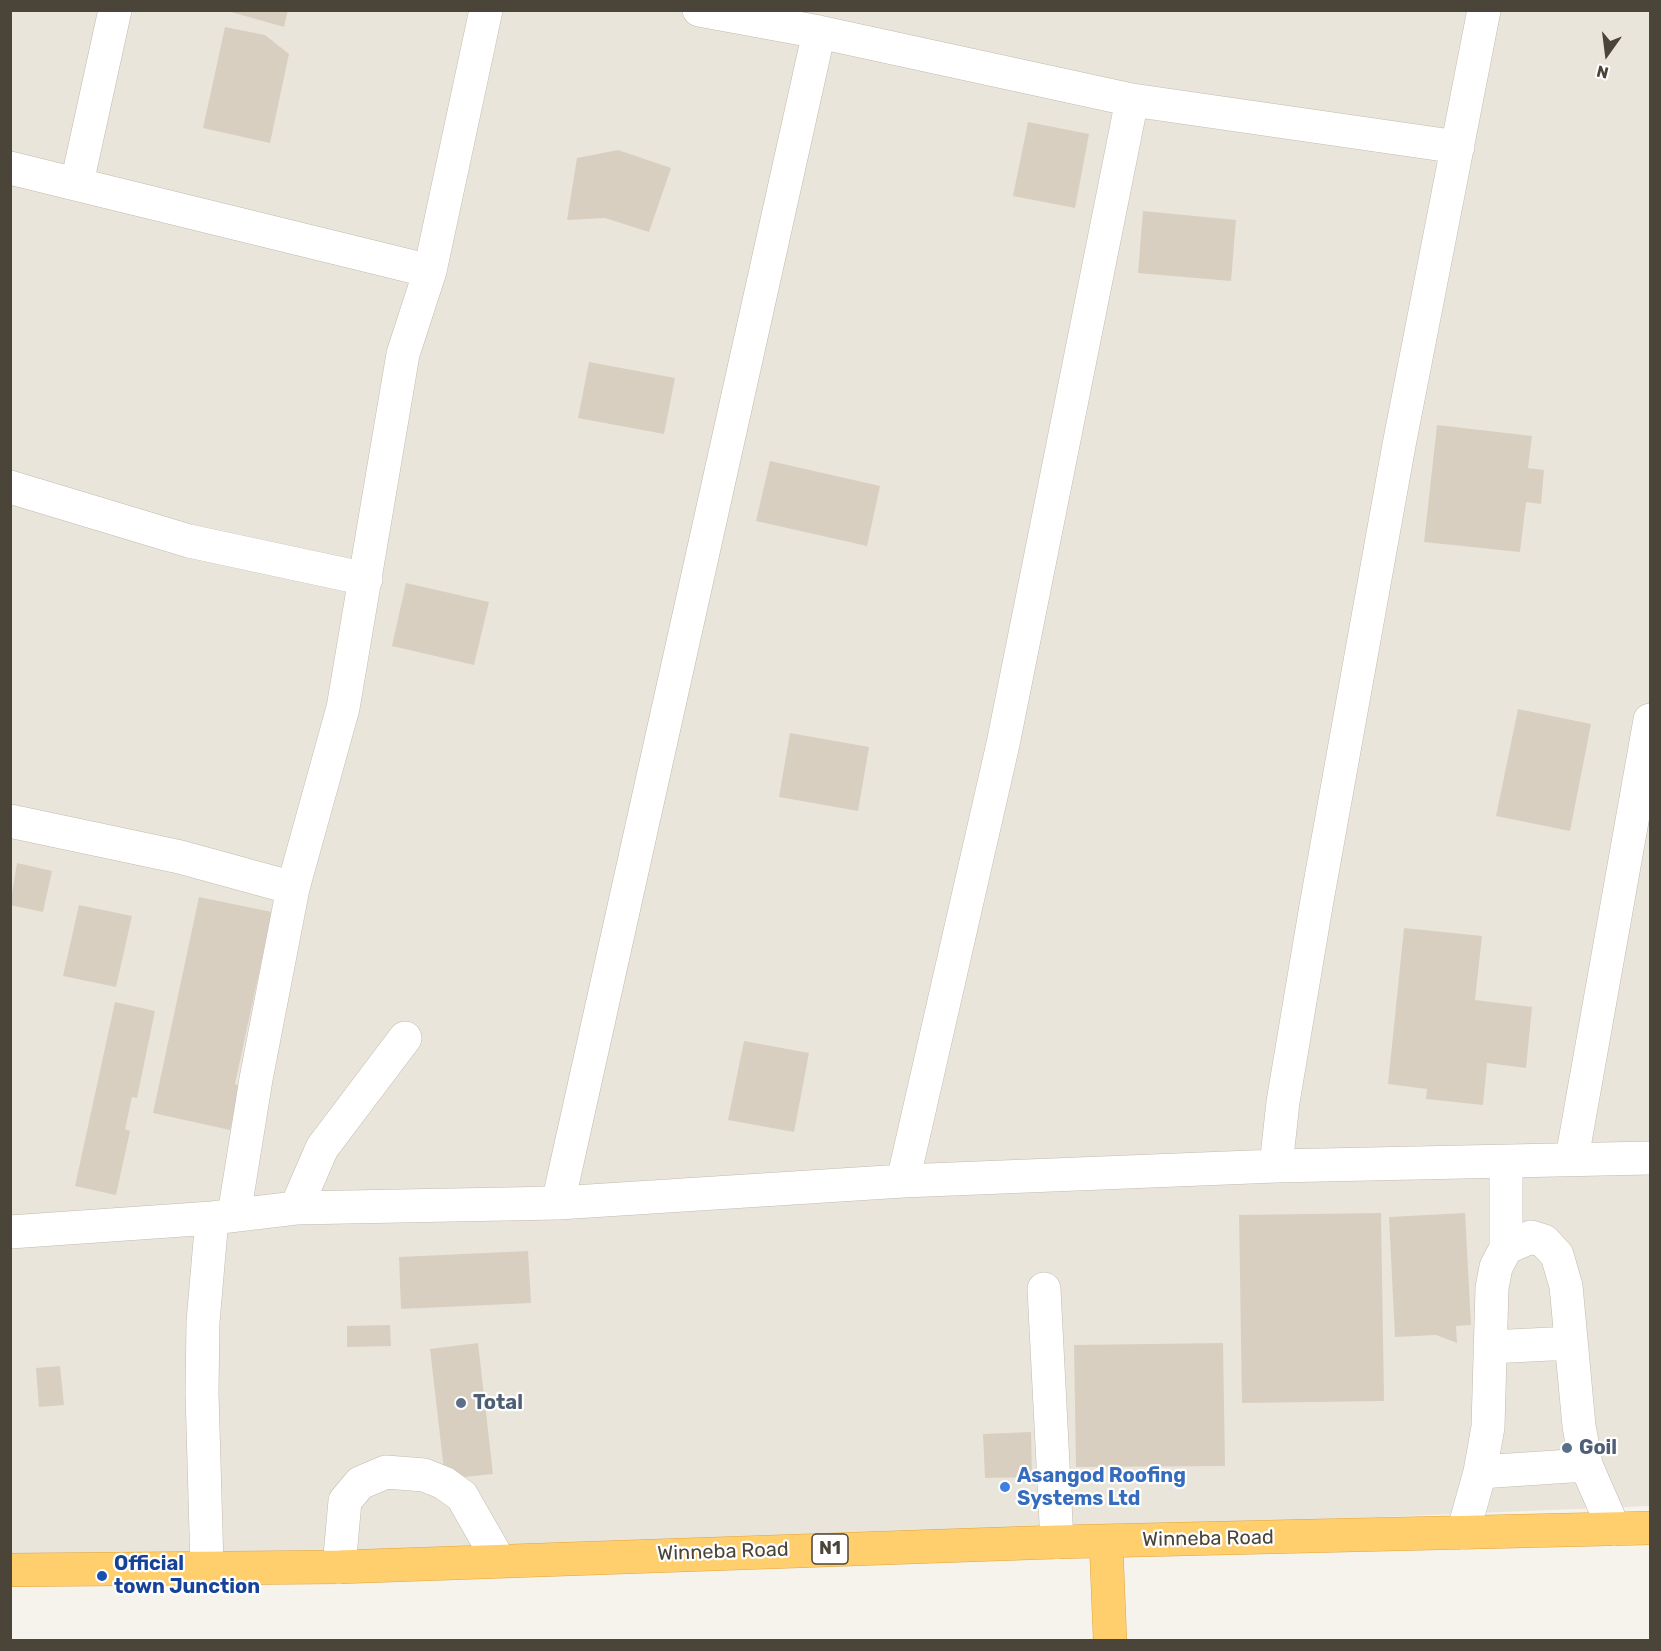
<!DOCTYPE html>
<html>
<head>
<meta charset="utf-8">
<style>
  body { margin:0 }
  #map { position:relative; width:1661px; height:1651px; overflow:hidden; background:#f6f3ec; font-family:Rubik,sans-serif }
  canvas { display:block }
  .frame { position:absolute; inset:0; border:12px solid #4b4439; pointer-events:none }
  .north { position:absolute; left:1577px; top:24px; width:60px; height:60px; -webkit-text-stroke:4px #fff; paint-order:stroke; rotate:194deg; font-size:16px; font-weight:700; line-height:24px; text-align:center; color:#4b4439 }
  .north::after { content:''; display:block; margin:auto; width:21px; height:27px; background:#4b4439; clip-path:polygon(50% 0,100% 100%,50% 72%,0 100%) }
</style>
</head>
<body>
<div id="map">
<canvas width="1661" height="1651"></canvas>
<div class="frame"></div>
<div class="north">N</div>
</div>
<script>
const c = document.querySelector('canvas').getContext('2d');
c.lineJoin = 'round';
function fill(path, color) { c.fillStyle = color; c.fill(path, 'evenodd'); }
const poly = rows => new Path2D(rows.map(r => 'M' + r).join(''));
function stroke(path, color, width, dash) { c.strokeStyle = color; c.lineWidth = width; c.lineCap = dash ? 'butt' : 'round'; c.setLineDash(dash || []); c.stroke(path); }
function write(font, color, halo, rows, align = 'center') {
  c.font = font + ' Rubik,sans-serif'; c.lineWidth = 4.5; c.setLineDash([]); c.textBaseline = 'middle'; c.strokeStyle = halo; c.fillStyle = color; for (const [text, x, y, turn = 0] of rows) {
    c.save(); c.translate(x, y); c.rotate((+turn || 0) * Math.PI / 180); c.textAlign = isNaN(turn) ? turn : align; if (halo) c.strokeText(text, 0, 0); c.fillText(text, 0, 0); c.restore();
  }
}
fill(poly([
  [10,11,1650,11,1650,1506,1133,1527,248,1556,11,1559]
]), '#eae5da');
fill(poly([
  [224,10,288,10,284,27],
  [225,27,265,35,289,54,270,143,203,128],
  [1028,122,1089,134,1075,208,1013,196],
  [618,150,671,168,649,232,605,218,567,220,577,158],
  [1143,211,1236,220,1231,281,1138,273],
  [589,362,675,378,664,434,578,418],
  [1437,425,1532,436,1528,468,1544,470,1541,504,1526,502,1520,552,1424,542],
  [770,461,880,486,867,546,756,521],
  [406,583,489,602,474,665,392,646],
  [1518,709,1591,724,1570,831,1496,816],
  [790,733,869,747,858,811,779,797],
  [17,863,52,871,43,912,10,905],
  [199,897,272,912,235,1084,240,1086,230,1130,153,1113],
  [79,905,132,916,116,987,63,976],
  [1404,928,1482,936,1475,1000,1532,1007,1526,1068,1487,1063,1483,1105,1426,1099,1427,1089,1388,1084],
  [115,1002,155,1011,137,1098,132,1097,125,1129,130,1131,116,1195,75,1186],
  [744,1041,809,1053,794,1132,728,1120],
  [1381,1213,1384,1401,1242,1403,1239,1215],
  [1465,1213,1471,1325,1456,1326,1457,1343,1436,1335,1395,1337,1389,1217],
  [528,1251,531,1303,401,1309,399,1257],
  [390,1325,391,1346,347,1347,347,1326],
  [478,1343,493,1474,445,1479,430,1349],
  [1223,1343,1225,1466,1076,1467,1074,1345],
  [60,1366,64,1405,39,1407,36,1368],
  [1031,1432,1032,1477,985,1478,983,1434]
]), '#d8cfc1');
const minor = poly([
  [699,10,819,32,1132,100,1458,147],
  [10,168,430,271],
  [77,183,115,10],
  [10,487,189,541,366,579],
  [10,821,180,857,293,888],
  [1572,1158,1650,720],
  [1276,1166,1283,1102,1316,906,1399,445,1484,10],
  [903,1181,1003,744,1132,100],
  [558,1203,819,32],
  [296,1208,322,1148,405,1038],
  [234,1215,256,1079,293,888,343,708,403,354,430,271,486,10],
  [10,1232,212,1218,296,1208,558,1203,903,1181,1276,1166,1650,1158],
  [1506,1248,1506,1162],
  [1044,1289,1057,1542],
  [1490,1347,1571,1343],
  [1480,1472,1586,1465],
  [1463,1533,1480,1472,1488,1427,1492,1288,1496,1267,1506,1248,1531,1237,1544,1241,1557,1255,1566,1286,1579,1426,1586,1465,1614,1529],
  [207,1566,202,1393,203,1322,212,1218],
  [339,1567,345,1501,360,1483,386,1472,424,1475,444,1483,462,1496,498,1559]
]);
const highway = poly([
  [1106,1541,1110,1640],
  [10,1570,339,1567,1057,1542,1650,1528]
]);
stroke(minor, '#c2bbae', 34);
stroke(highway, '#e0a43c', 34);
stroke(minor, '#fff', 33);
stroke(highway, '#ffcf6e', 33);
for (const [x, y, r, color] of [
  [461,1403,6,"#5c6f8a"],
  [1567,1448,6,"#5c6f8a"],
  [1005,1487,6,"#3f7fe0"],
  [102,1576,6,"#1a4fb4"]
]) { const dot = new Path2D(); dot.arc(x, y, r, 0, 2 * Math.PI); c.fillStyle = color; c.fill(dot); stroke(dot, '#fff', 2); }
for (const [x, y, w] of [
  [830,1549,36]
]) { const box = new Path2D(); box.roundRect(x - w / 2, y - 15, w, 30, 4.5); c.fillStyle = '#fff'; c.fill(box); stroke(box, '#4b4439', 1.5); }
write('bold 18px', '#4b4439', null, [
  ["N1",830,1549]
]);
write('bold 20px', '#4e5e75', '#fff', [
  ["Total",473,1403],
  ["Goil",1579,1448]
], 'left');
write('bold 20px', '#366cbe', '#fff', [
  ["Asangod Roofing",1017,1476],
  ["Systems Ltd",1017,1499]
], 'left');
write('20px', '#4b4439', '#fff', [
  ["Winneba Road",1208,1539,-1],
  ["Winneba Road",723,1552,-2]
]);
write('bold 20px', '#164399', '#fff', [
  ["Official",114,1564],
  ["town Junction",114,1587]
], 'left');
</script>
</body>
</html>
